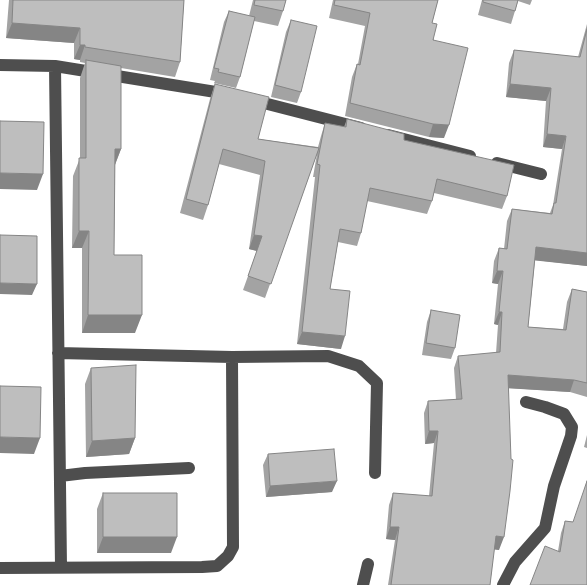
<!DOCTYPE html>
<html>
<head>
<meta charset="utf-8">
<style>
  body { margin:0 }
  canvas { display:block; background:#fff }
</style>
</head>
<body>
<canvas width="587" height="585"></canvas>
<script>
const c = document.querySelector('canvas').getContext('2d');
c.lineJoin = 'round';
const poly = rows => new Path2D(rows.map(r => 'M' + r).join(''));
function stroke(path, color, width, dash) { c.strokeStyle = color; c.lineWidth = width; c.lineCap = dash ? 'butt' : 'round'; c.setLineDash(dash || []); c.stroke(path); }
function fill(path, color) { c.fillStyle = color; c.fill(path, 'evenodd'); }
stroke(poly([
  [0,65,55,66,228,94],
  [55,66,61,567],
  [252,100,361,128],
  [388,135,470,156],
  [497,163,541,174],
  [58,353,232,357,328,356,359,366,377,383,375,473],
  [60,476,85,473,189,468],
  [0,568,202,567,217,566,228,556,233,547,232,357],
  [363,585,368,564],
  [503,585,515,562,545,528,554,486,571,436,572,427,564,414,545,407,526,402]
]), '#4e4e4e', 12);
fill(poly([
  [9,0,184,0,180,62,175,77,121,68,121,149,115,165,114,255,135,333,82,333,82,248,72,248,73,176,80,158,80,78,85,63,80,62,80,60,74,59,74,43,6,38],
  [253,0,286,0,283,11,278,26,254,21,240,77,236,88,214,83,215,81,210,80,224,22,229,11,249,16],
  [333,0,438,0,432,23,444,138,429,137,345,116,352,77,357,64,358,64,365,26,329,18],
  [482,0,532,0,530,5,518,1,511,24,478,15],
  [291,20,301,92,297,103,271,97,286,32],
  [587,24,587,266,535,260,528,327,563,329,567,302,572,289,587,292,587,397,570,392,509,388,499,550,494,549,490,585,388,585,395,540,386,539,389,505,393,493,429,496,434,443,425,444,424,413,428,401,456,400,454,368,458,356,496,353,498,325,494,324,498,284,492,283,494,261,499,248,504,249,507,221,512,209,550,213,553,205,562,149,543,147,546,101,506,97,509,63,514,50,578,57],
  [215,84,258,139,318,147,321,136,325,123,344,127,347,119,404,140,507,196,502,209,434,193,432,201,427,214,367,201,361,233,357,246,338,242,330,289,341,349,297,344,315,177,313,177,317,154,265,298,243,290,257,251,249,249,260,175,219,164,208,205,203,220,180,213,210,99],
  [431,310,455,348,451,359,422,355,427,322],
  [91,368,135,438,129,454,86,457,85,384],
  [587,435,587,448,584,447],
  [268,454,332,492,266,497,263,465],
  [103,493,171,553,97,553,97,509],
  [565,521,573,522,587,585,558,551,561,533]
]), '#a3a3a3');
fill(poly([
  [12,23,80,28,74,43,6,38],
  [80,45,85,45,80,60,74,59],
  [510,84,551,88,546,101,506,97],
  [433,124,449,125,444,138,429,137],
  [547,134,566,136,562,149,543,147],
  [115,149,121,149,114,167],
  [0,173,43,174,37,190,0,189],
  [79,231,89,231,82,248,72,248],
  [254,235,262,236,257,251,249,249],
  [536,247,587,253,587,266,531,260],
  [497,271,503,271,498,284,492,283],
  [0,283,37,284,32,295,0,294],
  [499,312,502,312,498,325,494,324],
  [88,315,142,315,135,333,82,333],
  [302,332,345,336,341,349,297,344],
  [508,375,574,380,570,392,504,388],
  [429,431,438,431,434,443,425,444],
  [0,437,40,438,34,454,0,453],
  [135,438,129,454,86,457,92,441],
  [337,481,332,492,266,497,270,486],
  [390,527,399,527,395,540,386,539],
  [496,536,504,537,499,550,491,549],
  [103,537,177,537,171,553,97,553]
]), '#858585');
const building = poly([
  [13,0,184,0,180,62,85,47,85,45,80,45,80,28,12,23,13,0],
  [255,0,286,0,283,11,254,5,255,0],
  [335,0,438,0,432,23,437,24,433,40,468,48,449,125,433,124,350,103,357,64,360,65,370,13,334,5,335,0],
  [483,0,518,0,515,11,483,2,483,0],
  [229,11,255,17,240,77,218,72,219,69,214,68,229,11],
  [291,20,317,26,301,92,275,85,291,20],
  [587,29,587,253,536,247,528,327,566,330,572,289,587,292,587,383,574,380,508,375,511,459,513,460,510,491,504,537,496,536,490,585,391,585,399,527,390,527,393,493,432,496,438,431,429,431,428,401,462,399,458,356,500,352,502,312,499,312,503,271,497,271,499,248,507,249,512,209,552,214,554,203,556,203,566,136,547,134,551,88,510,84,514,50,580,57,587,29],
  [86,60,121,66,121,149,115,149,114,255,142,255,142,315,88,315,89,231,79,231,79,158,86,158,86,60],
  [215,84,269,97,258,139,319,148,271,284,248,276,262,236,254,235,265,161,223,149,208,205,186,199,215,84],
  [347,119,404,134,404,140,514,165,507,196,437,179,432,201,370,188,361,233,340,229,330,289,350,291,345,336,302,332,320,165,317,164,325,123,346,127,347,119],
  [0,121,44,122,43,174,0,173,0,121],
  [0,235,37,236,37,284,0,283,0,235],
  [431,310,460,315,455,348,426,343,431,310],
  [136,365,135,438,92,441,91,368,136,365],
  [0,386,41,387,40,438,0,437,0,386],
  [334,449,337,481,270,486,268,454,334,449],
  [587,481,587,585,530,585,545,546,560,552,565,521,573,522,587,481],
  [103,493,177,493,177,537,103,537,103,493]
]);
fill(building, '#bebebe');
stroke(building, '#858585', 1);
</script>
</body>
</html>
